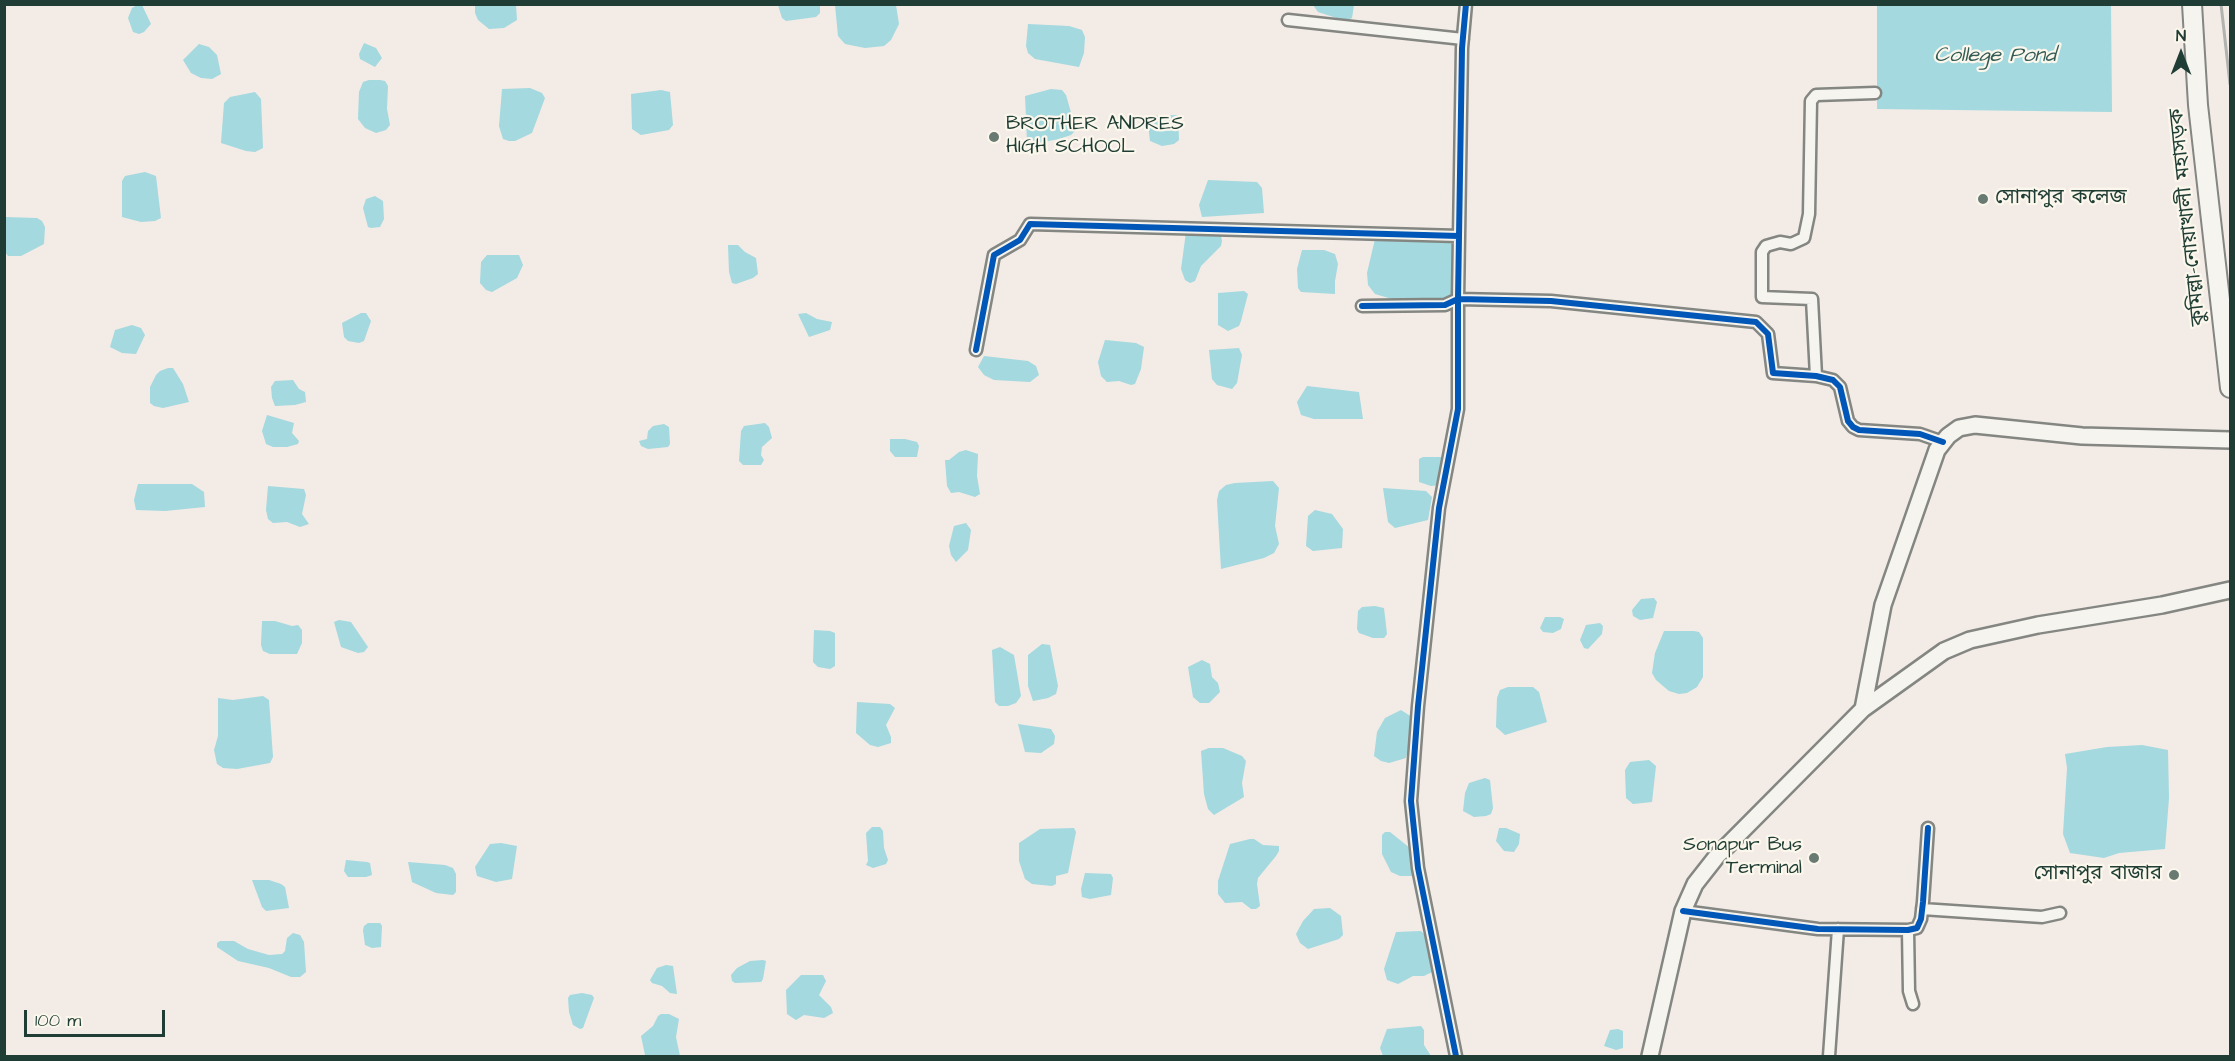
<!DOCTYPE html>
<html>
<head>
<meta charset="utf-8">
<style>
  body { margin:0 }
  #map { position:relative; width:2235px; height:1061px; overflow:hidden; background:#f3ebe6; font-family:"Architects Daughter",sans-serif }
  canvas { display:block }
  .frame { position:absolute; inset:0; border:6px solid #1f3d34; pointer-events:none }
  .north { position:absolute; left:2151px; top:24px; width:60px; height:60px; -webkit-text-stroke:4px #fbf7ec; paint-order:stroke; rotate:0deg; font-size:16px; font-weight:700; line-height:24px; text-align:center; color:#1f3d34 }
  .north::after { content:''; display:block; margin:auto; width:21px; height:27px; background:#1f3d34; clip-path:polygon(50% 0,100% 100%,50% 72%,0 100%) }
  .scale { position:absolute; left:24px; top:1010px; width:141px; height:27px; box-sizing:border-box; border:3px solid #1f3d34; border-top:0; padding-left:8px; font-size:18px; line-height:21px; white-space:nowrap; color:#1f3d34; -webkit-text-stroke:4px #fbf7ec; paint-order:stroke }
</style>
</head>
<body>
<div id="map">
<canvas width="2235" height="1061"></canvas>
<div class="frame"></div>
<div class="north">N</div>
<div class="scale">100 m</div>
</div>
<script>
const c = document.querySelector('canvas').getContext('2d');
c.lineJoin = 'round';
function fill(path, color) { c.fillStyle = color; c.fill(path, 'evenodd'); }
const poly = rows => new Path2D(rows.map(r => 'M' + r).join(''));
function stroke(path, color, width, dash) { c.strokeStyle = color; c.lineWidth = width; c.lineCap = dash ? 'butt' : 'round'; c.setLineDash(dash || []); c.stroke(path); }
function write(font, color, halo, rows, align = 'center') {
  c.font = font + ' "Architects Daughter","Noto Sans Bengali",sans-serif'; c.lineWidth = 4.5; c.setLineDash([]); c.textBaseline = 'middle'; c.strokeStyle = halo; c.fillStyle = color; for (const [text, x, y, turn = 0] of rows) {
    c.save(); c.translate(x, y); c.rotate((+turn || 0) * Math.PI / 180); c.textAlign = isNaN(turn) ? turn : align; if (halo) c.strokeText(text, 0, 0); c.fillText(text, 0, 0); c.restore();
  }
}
fill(poly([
  [137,5,142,5,151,24,144,32,139,34,133,32,128,18,132,8],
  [475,5,516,5,517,20,504,28,489,29,478,20,475,13],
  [778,5,820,5,820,13,816,17,786,21,782,18],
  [835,5,896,5,899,24,891,40,884,46,865,48,845,44,838,36],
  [1313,5,1354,5,1352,18,1346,21,1318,12],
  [1877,5,2111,5,2112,112,1877,109],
  [1028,24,1069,26,1082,30,1085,37,1084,53,1079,67,1035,59,1028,53,1026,46],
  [364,43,376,48,382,58,375,67,360,59,359,54],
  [199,44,209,47,217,55,221,74,212,79,201,78,191,73,183,60],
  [369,80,380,80,385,81,388,86,387,109,390,125,386,130,376,133,365,128,358,119,359,92,363,82],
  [530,88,542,93,545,98,532,133,515,141,509,141,503,139,499,126,502,89],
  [1051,89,1062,90,1066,95,1076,130,1071,135,1059,139,1033,144,1027,142,1025,96],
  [661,90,670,92,673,125,669,130,641,135,632,129,631,94],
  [255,92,261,99,263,148,255,152,246,151,221,143,224,103,230,97],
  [1178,115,1179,140,1174,144,1162,146,1150,141,1147,116],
  [145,172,156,176,161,218,155,221,141,222,122,217,122,181,125,176],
  [1208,180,1257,182,1262,188,1264,213,1202,217,1199,205],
  [375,196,383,201,384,219,380,227,371,228,368,227,363,208,366,199],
  [5,217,37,218,42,221,45,227,44,244,21,256,8,256,5,252],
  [1186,232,1217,232,1221,236,1222,241,1221,246,1201,266,1195,281,1190,283,1185,280,1181,269],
  [1375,239,1425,240,1452,243,1457,246,1452,274,1451,298,1437,300,1392,299,1375,294,1368,285,1367,273],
  [728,245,738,245,745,252,756,258,758,274,753,278,736,284,732,283,729,272],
  [1302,250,1324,250,1335,254,1338,264,1335,281,1335,294,1301,292,1298,288,1297,269],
  [487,255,519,255,523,265,517,278,492,292,486,290,480,283,481,262],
  [1244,291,1248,294,1241,321,1239,326,1228,331,1218,325,1218,293],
  [361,313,366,313,371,321,364,341,359,343,348,341,344,337,342,323],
  [806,313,817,319,832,322,830,330,809,337,798,314],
  [132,325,141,328,145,335,136,354,122,353,110,347,115,330],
  [1105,340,1136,343,1144,347,1141,369,1135,384,1131,385,1119,381,1107,382,1101,376,1098,362],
  [1239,348,1242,355,1237,383,1232,389,1217,385,1212,379,1209,350],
  [984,356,1028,361,1036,366,1039,375,1030,382,994,380,984,375,978,367],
  [168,368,173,368,183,384,189,402,163,408,154,406,150,403,150,387,156,375,160,371],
  [293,380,299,389,305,392,306,402,295,405,275,406,272,398,271,387,275,381],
  [1307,386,1359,392,1363,419,1314,419,1301,415,1297,402],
  [267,415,294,423,292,433,299,441,298,444,287,447,273,447,266,444,262,431],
  [765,423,769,427,772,438,762,447,761,455,764,460,761,465,743,465,739,461,741,431,744,426],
  [664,424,669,427,670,444,668,447,648,449,641,446,639,441,647,439,648,431,653,426],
  [890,439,905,439,917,442,919,446,917,457,895,457,890,451],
  [966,450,978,454,977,476,980,494,975,497,959,492,951,493,947,486,945,460,949,460,959,452],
  [1423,457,1444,457,1440,485,1431,486,1419,482,1419,459],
  [1273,481,1279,488,1275,526,1279,544,1274,553,1264,558,1221,569,1217,500,1219,491,1226,485,1235,483],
  [138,484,192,484,204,492,205,507,165,511,136,510,134,500],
  [268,486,304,489,306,495,302,514,309,524,300,527,287,522,273,523,268,519,266,510],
  [1383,488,1426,491,1432,497,1428,520,1395,528,1388,522],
  [1315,510,1332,514,1343,529,1342,548,1313,551,1306,546,1308,516],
  [966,523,971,530,968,550,956,562,951,555,949,546,954,526],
  [1654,598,1657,602,1653,618,1640,620,1633,616,1632,610,1641,599],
  [1375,606,1384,608,1387,634,1384,638,1373,638,1359,633,1357,629,1358,611,1362,607],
  [1545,617,1560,617,1564,619,1561,629,1553,633,1543,632,1540,628],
  [339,620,351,622,368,647,364,652,358,653,341,647,334,622],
  [262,621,275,621,292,626,298,625,302,630,302,643,297,654,270,654,263,651,261,645],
  [1600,623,1603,626,1602,634,1588,649,1584,648,1580,640,1586,625],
  [814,630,830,631,835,633,835,666,830,669,818,667,813,662],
  [1664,631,1694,631,1699,632,1703,638,1703,677,1697,687,1687,693,1679,694,1669,691,1656,680,1652,673,1655,653],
  [1042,644,1050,645,1058,686,1056,694,1048,698,1033,701,1028,686,1028,655],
  [1000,647,1014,655,1021,696,1016,703,1008,706,999,706,995,702,992,650],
  [1202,660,1210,664,1212,677,1218,683,1220,692,1209,703,1200,703,1193,697,1188,667],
  [1508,687,1533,687,1539,692,1547,722,1505,735,1496,727,1497,698,1500,690],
  [263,696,269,700,273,757,270,763,237,769,223,768,217,764,214,750,218,736,218,698,233,700],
  [857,702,890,704,895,708,886,725,891,737,891,743,878,747,870,745,856,733],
  [1401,710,1415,719,1406,758,1389,763,1381,761,1374,756,1377,732,1385,718],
  [1018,724,1051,729,1055,736,1054,744,1041,753,1025,752],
  [2142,745,2168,750,2169,798,2165,849,2119,853,2104,858,2070,853,2063,834,2067,768,2065,754,2107,747],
  [1209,748,1223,748,1242,756,1246,761,1242,783,1244,797,1214,815,1208,809,1204,794,1201,751],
  [1649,760,1656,766,1652,802,1633,804,1626,798,1625,770,1630,762],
  [1485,778,1490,780,1493,808,1491,814,1486,816,1474,817,1463,811,1465,793,1469,783],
  [872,827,880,827,883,831,884,848,888,860,886,864,873,868,866,865,868,861,866,833],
  [1074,828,1076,832,1068,873,1056,876,1056,884,1052,886,1032,884,1025,879,1019,861,1019,843,1040,829],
  [1499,828,1506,828,1520,834,1519,844,1514,852,1504,851,1496,841],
  [1385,832,1390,832,1415,852,1416,876,1400,876,1391,872,1382,854,1382,835],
  [1250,839,1254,839,1263,845,1279,846,1279,851,1276,856,1258,878,1257,884,1260,906,1256,909,1251,909,1242,902,1225,903,1218,894,1218,881,1230,844],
  [501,843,517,846,512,879,496,882,477,876,475,867,490,844],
  [346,860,367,862,370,863,372,875,366,877,348,877,344,871],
  [408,862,445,865,453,868,456,874,456,892,453,895,436,893,412,882],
  [1085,873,1111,874,1113,878,1111,895,1090,899,1082,897,1081,889],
  [252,880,269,880,281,884,285,887,289,908,266,911,262,907],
  [1330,908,1341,916,1343,935,1339,939,1308,949,1300,943,1296,934,1303,921,1314,909],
  [368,923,380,923,382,926,381,947,372,948,365,945,363,930,364,926],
  [1421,931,1429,939,1434,971,1424,976,1413,976,1398,984,1387,980,1384,969,1396,932],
  [293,933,300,935,304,942,306,972,300,977,291,977,269,968,238,961,217,947,217,943,220,941,234,941,248,949,269,955,282,954,285,951,287,938],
  [763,960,766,961,763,979,761,982,735,983,732,981,731,975,737,968,750,961],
  [666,965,673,966,677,994,670,993,662,986,652,983,650,980,657,968],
  [801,975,823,975,826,981,819,995,831,1007,833,1013,824,1018,804,1015,796,1020,787,1014,786,990],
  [582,993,592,995,594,998,583,1028,580,1029,573,1025,569,1012,568,998,570,995],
  [661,1014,669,1014,679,1019,676,1037,680,1056,645,1055,641,1036,653,1026,658,1016],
  [1421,1026,1424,1030,1424,1045,1431,1056,1383,1056,1380,1048,1387,1029],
  [1618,1029,1623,1031,1623,1048,1616,1050,1604,1046,1610,1030]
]), '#a3d9df');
const minor = poly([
  [1288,20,1463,39],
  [1362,306,1445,305,1458,299,1551,301,1756,322,1768,334,1773,373,1816,376,1833,380,1840,387,1848,421,1853,427,1859,430,1920,434,1943,442],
  [976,350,994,255,1020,240,1030,224,1459,236],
  [1816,376,1812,299,1762,297,1762,252,1766,246,1780,242,1791,244,1804,238,1809,214,1811,101,1816,95,1875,93],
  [1922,909,2042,917,2060,913],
  [1683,911,1818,929,1908,930,1917,928,1921,919,1923,902,1928,828],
  [1908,930,1909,991,1913,1004],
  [1456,1056,1418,868,1411,801,1418,706,1439,508,1458,409,1458,299,1462,48,1466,4],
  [1829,1056,1838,929]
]);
const secondary = poly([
  [1863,709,1883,605,1937,450,1948,436,1959,428,1975,425,2082,436,2230,440],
  [1650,1056,1683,911,1695,884,1717,856,1863,709,1944,651,1970,640,2038,625,2162,605,2230,590]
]);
const trunk = poly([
  [2192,4,2198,105,2230,388]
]);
stroke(minor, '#848682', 15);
stroke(secondary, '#848682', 20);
stroke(trunk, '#848682', 22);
stroke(minor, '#f6f4ef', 10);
stroke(secondary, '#f6f4ef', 15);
stroke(trunk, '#f6f4ef', 18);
stroke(poly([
  [2221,4,2230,84]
]), '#b2b3b0', 3);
stroke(poly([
  [1362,306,1445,305,1458,299,1551,301,1756,322,1768,334,1773,373,1816,376,1833,380,1840,387,1848,421,1853,427,1859,430,1920,434,1943,442],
  [976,350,994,255,1020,240,1030,224,1459,236],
  [1683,911,1818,929,1908,930,1917,928,1921,919,1923,902,1928,828],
  [1456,1056,1418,868,1411,801,1418,706,1439,508,1458,409,1458,299,1462,48,1466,4]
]), '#0057b8', 6);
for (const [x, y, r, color] of [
  [994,137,6,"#697a72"],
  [1983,199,6,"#697a72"],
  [1814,858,6,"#697a72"],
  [2174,875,6,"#697a72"]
]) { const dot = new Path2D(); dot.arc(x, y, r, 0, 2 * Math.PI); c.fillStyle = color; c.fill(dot); stroke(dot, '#fbf7ec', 2); }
write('20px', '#1f3d34', '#fbf7ec', [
  ["BROTHER ANDRES",1006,125],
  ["HIGH SCHOOL",1006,148],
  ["সোনাপুর কলেজ",1995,199],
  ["Sonapur Bus",1802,846,"right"],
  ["Terminal",1802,869,"right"],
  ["সোনাপুর বাজার",2162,875,"right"]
], 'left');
write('20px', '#1f3d34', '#fbf7ec', [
  ["কুমিল্লা–নোয়াখালী মহাসড়ক",2189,217,-96]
]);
write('italic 21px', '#335b56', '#fbf7ec', [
  ["College Pond",1995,57]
]);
</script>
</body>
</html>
